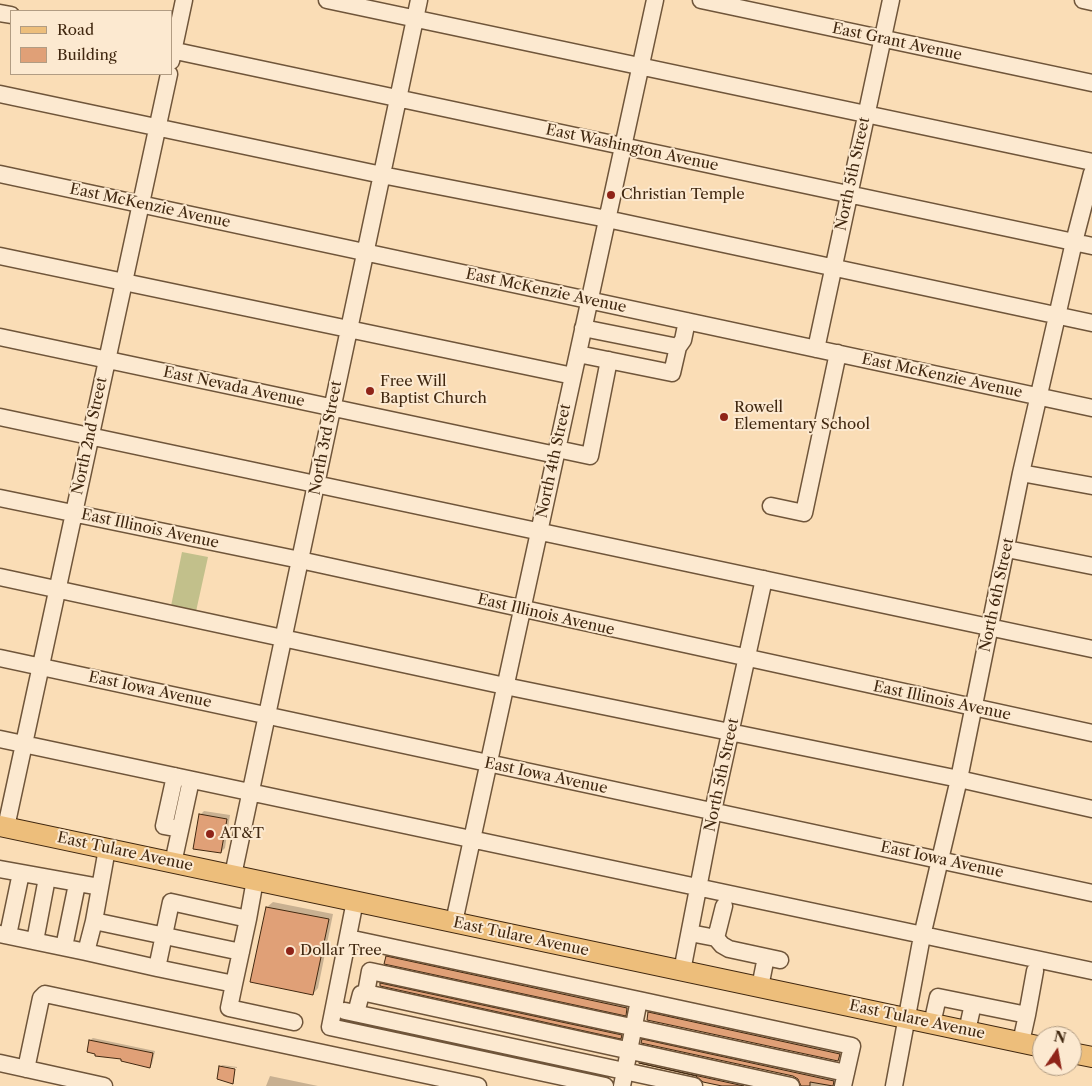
<!DOCTYPE html>
<html>
<head>
<meta charset="utf-8">
<style>
  body { margin:0 }
  #map { position:relative; width:1092px; height:1086px; overflow:hidden; background:#faddb6; font-family:"Libre Caslon Text",serif }
  canvas { display:block }
  .legend { position:absolute; left:10px; top:10px; width:162px; height:65px; box-sizing:border-box; background:#fce9d0; border:1px solid #b19c83; margin:0; padding:6px 9px; list-style:none; font-size:15px; color:#412810 }
  .legend li { display:flex; align-items:center; gap:10px; height:25px }
  .legend b { width:25px; border:1px solid #b19c83 }
  .north { position:absolute; left:1032px; top:1026px; width:50px; height:50px; box-sizing:border-box; background:#fce9d0; border:1px solid #b19c83; border-radius:50%; rotate:12deg; font-size:14px; font-weight:700; line-height:20px; text-align:center; color:#412810 }
  .north::after { content:''; display:block; margin:auto; width:18px; height:22px; background:#8f2418; clip-path:polygon(50% 0,100% 100%,50% 72%,0 100%) }
</style>
</head>
<body>
<div id="map">
<canvas width="1092" height="1086"></canvas>
<ul class="legend">
<li><b style="height:6px;background:#edbe7b"></b>Road</li>
<li><b style="height:14px;background:#e0a077"></b>Building</li>
</ul>
<div class="north">N</div>
</div>
<script>
const c = document.querySelector('canvas').getContext('2d');
c.lineJoin = 'round';
function fill(path, color) { c.fillStyle = color; c.fill(path, 'evenodd'); }
const poly = rows => new Path2D(rows.map(r => 'M' + r).join(''));
function stroke(path, color, width, dash) { c.strokeStyle = color; c.lineWidth = width; c.lineCap = dash ? 'butt' : 'round'; c.setLineDash(dash || []); c.stroke(path); }
function write(font, color, halo, rows, align = 'center') {
  c.font = font + ' "Libre Caslon Text",serif'; c.lineWidth = 4; c.setLineDash([]); c.textBaseline = 'middle'; c.strokeStyle = halo; c.fillStyle = color; for (const [text, x, y, turn = 0] of rows) {
    c.save(); c.translate(x, y); c.rotate((+turn || 0) * Math.PI / 180); c.textAlign = isNaN(turn) ? turn : align; if (halo) c.strokeText(text, 0, 0); c.fillText(text, 0, 0); c.restore();
  }
}
fill(poly([
  [182,552,208,557,195,616,170,611]
]), '#c2c08b');
fill(poly([
  [204,811,230,815,225,848,221,852,200,815],
  [273,902,333,914,318,988,313,994,252,981,267,907],
  [389,956,629,1006,628,1012,625,1014,387,958],
  [385,980,624,1034,621,1037,382,984],
  [653,1009,843,1050,842,1056,838,1060,650,1013],
  [647,1036,837,1077,838,1086,802,1086,799,1078,794,1075,643,1040],
  [93,1038,155,1051,152,1064,150,1067,97,1053,90,1040],
  [645,1060,765,1086,727,1086,704,1081,697,1075,642,1062],
  [222,1065,237,1067,237,1068,221,1066],
  [270,1076,318,1086,266,1086]
]), '#0003');
const building = poly([
  [199,814,227,819,221,853,193,849,199,814],
  [266,907,329,919,313,995,250,982,266,907],
  [386,956,627,1008,626,1016,384,964,386,956],
  [380,983,622,1035,621,1039,380,986,380,983],
  [648,1012,840,1054,838,1061,647,1020,648,1012],
  [642,1039,834,1081,833,1086,810,1082,810,1086,801,1086,798,1079,793,1076,641,1043,642,1039],
  [89,1040,153,1053,150,1068,121,1061,121,1059,95,1056,95,1054,87,1052,89,1040],
  [639,1063,744,1086,722,1086,703,1082,696,1076,639,1063],
  [219,1066,235,1069,233,1084,217,1079,219,1066]
]);
fill(building, '#e0a077');
stroke(building, '#412810', 1);
const minor = poly([
  [327,0,1092,162],
  [701,0,1092,83],
  [1083,0,1092,2],
  [0,13,11,15],
  [171,50,1092,246],
  [171,61,184,0],
  [0,94,382,175,607,219,1092,323],
  [0,174,1092,408],
  [0,256,573,376],
  [583,328,678,347],
  [0,337,556,455],
  [816,349,891,0],
  [578,354,672,373,678,347,683,340,687,321],
  [0,417,1092,649],
  [557,449,590,456,609,360],
  [1021,473,1092,486],
  [0,498,300,560,1092,733],
  [771,506,804,513,838,353],
  [1007,549,1092,566],
  [0,577,505,686,959,779,1092,809],
  [0,658,1092,893],
  [0,739,1092,971],
  [175,776,164,826,180,829],
  [6,827,169,74],
  [173,863,191,780],
  [0,869,100,887],
  [233,875,419,0],
  [355,901,330,1027,605,1086],
  [171,902,248,919,234,984,157,968,171,902],
  [248,919,255,880],
  [94,921,107,849],
  [454,922,655,0],
  [690,933,716,938,724,906],
  [0,934,86,952,94,921,241,952],
  [8,935,21,873],
  [348,938,639,1000],
  [716,938,722,945,729,949,780,960],
  [35,941,47,878],
  [64,947,77,884],
  [86,952,157,968],
  [682,971,713,811,764,579],
  [234,984,229,1008,294,1022],
  [760,987,766,957],
  [366,993,370,971,846,1073],
  [345,1011,694,1086],
  [356,1013,361,994,366,993,791,1086],
  [1027,1015,1035,971],
  [932,1024,938,997,1027,1015,1021,1042],
  [967,1031,973,1004],
  [0,1063,104,1086],
  [26,1069,41,998,45,994,478,1086],
  [622,1086,639,1000,852,1046,843,1086],
  [894,1086,922,936,959,779,1021,473,1074,242,1092,173]
]);
const major = poly([
  [0,826,1042,1047],
  [1072,1053,1092,1057]
]);
stroke(minor, '#6f553a', 19);
stroke(major, '#412810', 22);
stroke(minor, '#fce9d0', 16);
stroke(major, '#edbe7b', 20);
for (const [x, y, r, color] of [
  [611,195,5,"#8f2418"],
  [370,391,5,"#8f2418"],
  [724,417,5,"#8f2418"],
  [210,834,5,"#8f2418"],
  [290,951,5,"#8f2418"]
]) { const dot = new Path2D(); dot.arc(x, y, r, 0, 2 * Math.PI); c.fillStyle = color; c.fill(dot); stroke(dot, '#fce9d0', 2); }
write('15px', '#412810', '#fce9d0', [
  ["East Grant Avenue",897,42,12],
  ["East Washington Avenue",632,148,12],
  ["North 5th Street",853,174,-78],
  ["East McKenzie Avenue",150,206,12],
  ["East McKenzie Avenue",546,291,12],
  ["East McKenzie Avenue",942,376,12],
  ["East Nevada Avenue",234,387,12],
  ["North 2nd Street",90,436,-78],
  ["North 3rd Street",326,438,-79],
  ["North 4th Street",554,461,-78],
  ["East Illinois Avenue",150,529,12],
  ["North 6th Street",997,595,-78],
  ["East Illinois Avenue",546,615,13],
  ["East Iowa Avenue",150,690,12],
  ["East Illinois Avenue",942,701,12],
  ["North 5th Street",722,775,-78],
  ["East Iowa Avenue",546,776,12],
  ["East Tulare Avenue",125,852,12],
  ["East Iowa Avenue",942,860,12],
  ["East Tulare Avenue",521,937,12],
  ["East Tulare Avenue",917,1020,12]
]);
write('15px', '#412810', '#fce9d0', [
  ["Christian Temple",621,195],
  ["Free Will",380,382],
  ["Baptist Church",380,399],
  ["Rowell",734,408],
  ["Elementary School",734,425],
  ["AT&T",220,834],
  ["Dollar Tree",300,951]
], 'left');
</script>
</body>
</html>
